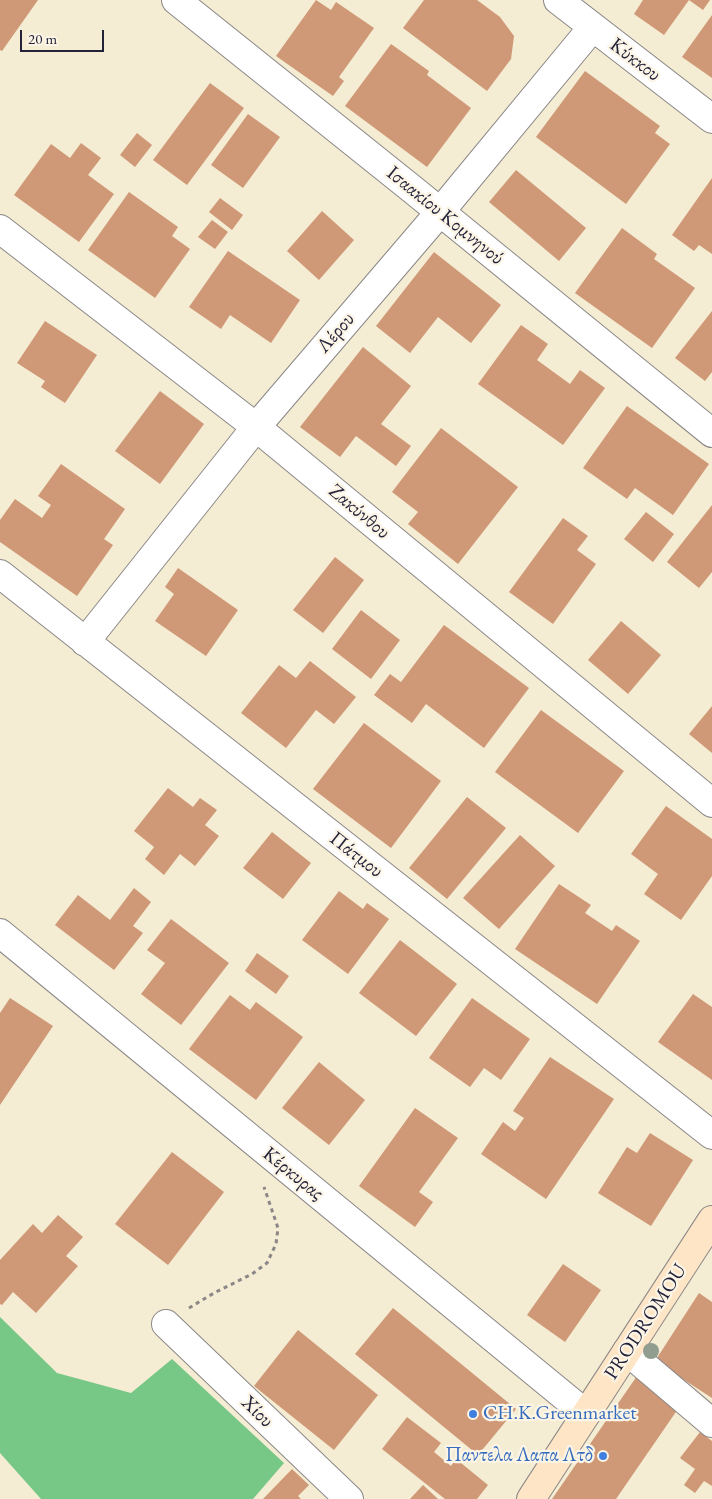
<!DOCTYPE html>
<html>
<head>
<meta charset="utf-8">
<style>
  body { margin:0 }
  #map { position:relative; width:712px; height:1499px; overflow:hidden; background:#f4ecd3; font-family:"EB Garamond",serif }
  canvas { display:block }
  .scale { position:absolute; left:20px; top:30px; width:84px; height:22px; box-sizing:border-box; border:2px solid #22223b; border-top:0; padding-left:6px; font-size:15px; line-height:18px; white-space:nowrap; color:#22223b; -webkit-text-stroke:4px #fcf5e5; paint-order:stroke }
</style>
</head>
<body>
<div id="map">
<canvas width="712" height="1499"></canvas>
<div class="scale">20 m</div>
</div>
<script>
const c = document.querySelector('canvas').getContext('2d');
c.lineJoin = 'round';
function fill(path, color) { c.fillStyle = color; c.fill(path, 'evenodd'); }
const poly = rows => new Path2D(rows.map(r => 'M' + r).join(''));
function stroke(path, color, width, dash) { c.strokeStyle = color; c.lineWidth = width; c.lineCap = dash ? 'butt' : 'round'; c.setLineDash(dash || []); c.stroke(path); }
function write(font, color, halo, rows, align = 'center') {
  c.font = font + ' "EB Garamond",serif'; c.lineWidth = 4.5; c.setLineDash([]); c.textBaseline = 'middle'; c.strokeStyle = halo; c.fillStyle = color; for (const [text, x, y, turn = 0] of rows) {
    c.save(); c.translate(x, y); c.rotate((+turn || 0) * Math.PI / 180); c.textAlign = isNaN(turn) ? turn : align; if (halo) c.strokeText(text, 0, 0); c.fillText(text, 0, 0); c.restore();
  }
}
fill(poly([
  [0,1317,57,1373,131,1393,172,1359,284,1463,253,1499,41,1499,0,1453]
]), '#77c787');
fill(poly([
  [0,0,38,0,2,51,0,50],
  [316,0,331,10,336,2,374,28,339,77,344,81,333,96,276,56],
  [424,0,477,0,500,17,514,36,511,59,487,91,403,28],
  [643,0,710,0,703,10,689,0,664,35,634,14],
  [712,15,712,78,682,57],
  [391,44,429,71,427,75,471,108,427,167,345,106],
  [585,71,660,126,655,133,670,144,626,204,536,137],
  [210,83,244,108,187,185,153,160],
  [248,114,280,137,243,188,211,165],
  [137,133,152,145,135,167,120,155],
  [81,143,101,158,88,175,114,194,79,242,14,195,51,144,70,158],
  [516,170,586,228,559,261,489,202],
  [712,178,712,254,699,245,694,251,672,235],
  [129,192,178,227,172,236,190,249,155,298,88,250],
  [220,198,243,215,232,230,209,212],
  [322,211,354,240,319,280,287,251],
  [212,220,228,232,215,249,198,237],
  [622,228,657,254,654,259,695,288,652,348,575,293],
  [228,251,300,300,271,343,230,315,221,329,189,307],
  [434,252,501,305,471,343,438,317,410,353,376,326],
  [712,311,712,372,705,381,675,358],
  [45,321,97,355,65,403,41,387,45,381,17,363],
  [521,325,548,344,537,360,570,384,580,370,605,388,563,445,478,384],
  [363,347,411,386,381,424,411,446,396,466,356,436,340,457,300,427],
  [160,391,204,424,160,484,115,451],
  [627,406,709,464,673,515,635,488,627,499,583,468],
  [441,428,518,487,458,564,408,524,418,512,392,492],
  [61,464,125,509,104,539,113,545,77,596,0,542,0,520,15,499,42,518,51,505,38,496],
  [712,505,712,572,699,588,667,562],
  [646,512,674,534,653,562,624,539],
  [563,518,588,536,577,550,596,564,553,624,509,592],
  [335,557,364,580,323,633,293,610],
  [178,568,238,610,206,656,155,621,174,594,165,587],
  [361,610,400,640,371,679,332,649],
  [621,621,661,655,628,694,588,660],
  [444,625,529,688,484,748,426,704,412,723,374,695,390,674,401,682],
  [310,661,356,697,334,724,316,710,286,748,241,713,279,665,296,678],
  [712,706,712,753,689,734],
  [541,710,624,771,578,833,495,772],
  [364,723,441,781,391,848,313,789],
  [168,788,193,807,200,798,217,810,205,825,219,836,195,866,180,854,164,875,145,859,154,847,134,831],
  [467,797,506,828,447,899,409,868],
  [666,806,712,839,712,876,681,920,644,894,658,874,631,854],
  [272,832,311,863,283,899,243,868],
  [520,835,555,866,499,929,463,898],
  [559,884,591,905,585,913,612,931,616,925,640,941,597,1004,515,949],
  [134,888,151,902,133,926,143,933,114,970,55,925,78,895,110,920],
  [339,891,363,909,367,903,389,919,348,974,302,940],
  [171,919,229,963,181,1025,141,994,165,963,147,950],
  [400,940,457,984,416,1036,359,993],
  [257,953,289,976,276,994,245,971],
  [693,994,712,1007,712,1080,658,1042],
  [230,995,250,1010,256,1002,303,1037,256,1100,189,1049],
  [10,998,53,1026,0,1105,0,1013],
  [472,998,530,1039,501,1080,484,1068,470,1087,429,1058],
  [550,1057,614,1099,546,1199,481,1154,503,1122,515,1131,524,1118,513,1111],
  [319,1062,365,1100,329,1145,282,1108],
  [415,1108,458,1138,419,1192,433,1202,415,1227,359,1186],
  [650,1133,693,1160,651,1226,598,1193,627,1147,637,1153],
  [172,1152,224,1192,168,1265,115,1224],
  [58,1215,83,1237,66,1256,78,1266,36,1313,13,1292,2,1305,0,1304,0,1260,33,1224,42,1233],
  [563,1264,601,1290,565,1342,527,1315],
  [699,1293,712,1302,712,1398,655,1361],
  [393,1308,516,1409,478,1455,355,1354],
  [298,1330,378,1395,334,1450,254,1386],
  [637,1376,680,1406,616,1499,552,1499],
  [407,1417,441,1443,434,1452,451,1466,456,1459,488,1485,477,1499,445,1499,382,1449],
  [700,1432,712,1441,712,1486,704,1481,695,1493,684,1485,695,1469,680,1458],
  [292,1469,309,1485,298,1496,301,1499,263,1499],
  [423,1485,438,1499,410,1499]
]), '#cf9876');
const minor = poly([
  [176,0,412,189,712,433],
  [558,0,712,119],
  [0,229,256,427,712,803],
  [0,574,712,1135],
  [85,642,256,427,440,212,592,28],
  [0,933,586,1414],
  [166,1324,349,1499],
  [627,1351,712,1423]
]);
const secondary = poly([
  [531,1499,712,1220]
]);
stroke(minor, '#8b8787', 30);
stroke(secondary, '#8b8787', 30);
stroke(poly([
  [189,1308,214,1293,252,1274,267,1263,276,1244,278,1228,264,1187]
]), '#8b8787', 3, [4, 4]);
stroke(minor, '#fff', 28);
stroke(secondary, '#fde5c5', 28);
c.fillStyle = '#919d8e';
for (const [x, y] of [
  [651,1351]
]) { c.beginPath(); c.arc(x, y, 8, 0, 2 * Math.PI); c.fill(); }
for (const [x, y, r, color] of [
  [473,1414,5,"#3f7fe0"],
  [603,1456,5,"#3f7fe0"]
]) { const dot = new Path2D(); dot.arc(x, y, r, 0, 2 * Math.PI); c.fillStyle = color; c.fill(dot); stroke(dot, '#fcf5e5', 2); }
write('20px', '#22223b', '#fcf5e5', [
  ["Κύκκου",635,60,37],
  ["Ισαακίου Κομνηνού",445,216,39],
  ["Λέρου",336,333,-49],
  ["Ζακύνθου",359,512,40],
  ["Πάτμου",356,855,38],
  ["Κέρκυρας",293,1174,39],
  ["PRODROMOU",646,1322,-57],
  ["Χίου",257,1412,44]
]);
write('20px', '#366cbe', '#fcf5e5', [
  ["CH.K.Greenmarket",483,1414],
  ["Παντελα Λαπα Λτδ",593,1456,"right"]
], 'left');
</script>
</body>
</html>
